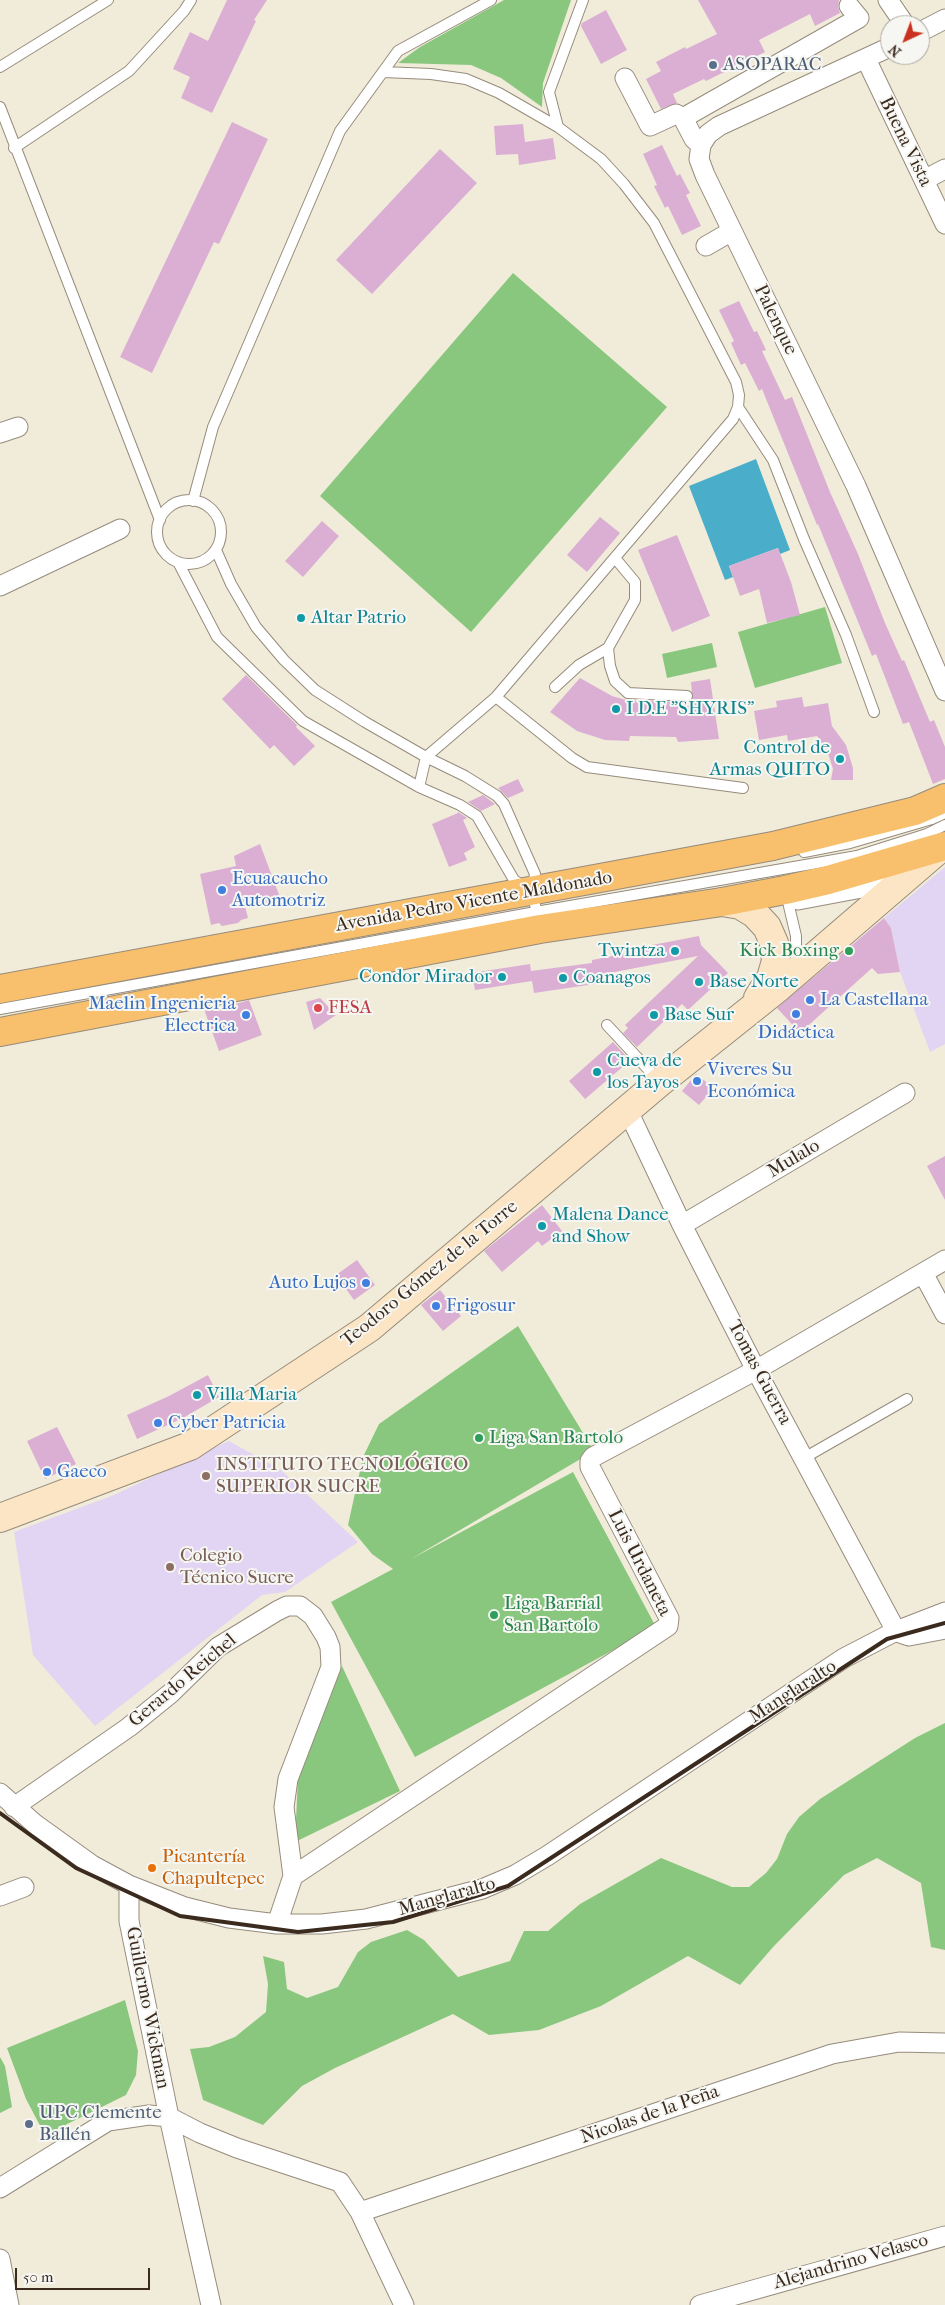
<!DOCTYPE html>
<html>
<head>
<meta charset="utf-8">
<style>
  body { margin:0 }
  #map { position:relative; width:945px; height:2305px; overflow:hidden; background:#f1ecda; font-family:"IM FELL French Canon",serif }
  canvas { display:block }
  .north { position:absolute; left:880px; top:15px; width:50px; height:50px; box-sizing:border-box; background:#f6f6f2; border:1px solid #aba49d; border-radius:50%; rotate:223deg; font-size:14px; font-weight:700; line-height:20px; text-align:center; color:#3b2a1e }
  .north::after { content:''; display:block; margin:auto; width:18px; height:22px; background:#c8321e; clip-path:polygon(50% 0,100% 100%,50% 72%,0 100%) }
  .scale { position:absolute; left:15px; top:2268px; width:135px; height:22px; box-sizing:border-box; border:2px solid #3b2a1e; border-top:0; padding-left:6px; font-size:15px; line-height:18px; white-space:nowrap; color:#3b2a1e; -webkit-text-stroke:4px #f6f6f2; paint-order:stroke }
</style>
</head>
<body>
<div id="map">
<canvas width="945" height="2305"></canvas>
<div class="north">N</div>
<div class="scale">50 m</div>
</div>
<script>
const c = document.querySelector('canvas').getContext('2d');
c.lineJoin = 'round';
function fill(path, color) { c.fillStyle = color; c.fill(path, 'evenodd'); }
const poly = rows => new Path2D(rows.map(r => 'M' + r).join(''));
function stroke(path, color, width, dash) { c.strokeStyle = color; c.lineWidth = width; c.lineCap = dash ? 'butt' : 'round'; c.setLineDash(dash || []); c.stroke(path); }
function write(font, color, halo, rows, align = 'center') {
  c.font = font + ' "IM FELL French Canon",serif'; c.lineWidth = 4; c.setLineDash([]); c.textBaseline = 'middle'; c.strokeStyle = halo; c.fillStyle = color; for (const [text, x, y, turn = 0] of rows) {
    c.save(); c.translate(x, y); c.rotate((+turn || 0) * Math.PI / 180); c.textAlign = isNaN(turn) ? turn : align; if (halo) c.strokeText(text, 0, 0); c.fillText(text, 0, 0); c.restore();
  }
}
fill(poly([
  [945,867,945,1044,930,1052,900,972,891,928,884,918],
  [229,1441,281,1470,358,1542,285,1592,262,1595,95,1726,33,1655,14,1532,114,1495]
]), '#e2d4f3');
fill(poly([
  [504,0,571,0,543,83,542,107,501,78,471,65,398,63,420,47],
  [513,273,667,407,471,632,320,496],
  [825,607,842,663,755,688,738,632],
  [712,643,717,667,667,678,662,654],
  [518,1326,594,1451,411,1559,573,1472,656,1627,415,1757,331,1602,393,1569,372,1554,348,1525,363,1457,379,1424],
  [342,1666,400,1791,295,1842,298,1776],
  [945,1723,945,1950,931,1947,921,1883,877,1858,844,1875,774,1946,740,1985,688,1956,601,2006,539,2030,489,2035,453,2014,335,2068,302,2086,263,2125,203,2100,190,2049,209,2047,235,2037,266,2012,268,1984,263,1956,284,1962,287,1989,307,1998,338,1987,358,1952,371,1942,407,1930,424,1940,458,1977,510,1961,524,1931,548,1931,580,1904,661,1858,732,1887,749,1887,766,1873,777,1859,787,1834,799,1817,820,1799,915,1738],
  [125,2000,138,2051,136,2075,126,2095,45,2135,26,2099,7,2048],
  [0,2057,5,2066,12,2107,0,2113]
]), '#89c77e');
fill(poly([
  [756,459,790,550,780,554,778,548,729,566,733,577,725,580,689,486]
]), '#4aadc9');
fill(poly([
  [227,0,267,0,254,20,256,21,212,113,181,98,190,77,173,69,190,32,208,41],
  [698,0,839,0,838,7,840,13,815,26,810,14,759,40,765,52,706,81,704,79,673,94,677,103,661,109,646,79,661,71,656,62,685,47,686,49,717,34],
  [606,10,627,50,601,64,581,26,582,23],
  [232,122,268,139,219,244,214,242,152,373,120,357],
  [523,124,525,142,553,138,556,159,519,165,518,154,496,155,494,126],
  [662,145,677,176,680,174,690,193,686,195,701,226,682,235,668,206,665,208,654,186,657,185,643,154],
  [440,149,477,183,372,294,336,260],
  [739,301,754,332,757,331,766,350,762,351,785,400,792,397,830,492,858,554,885,623,902,661,904,660,930,722,934,720,945,747,945,779,933,784,909,722,903,724,876,654,872,656,818,524,817,525,762,389,759,391,745,363,741,365,731,343,734,341,719,310],
  [600,517,620,533,587,572,567,555],
  [322,521,339,536,303,577,285,561],
  [677,535,710,616,672,632,638,550],
  [778,548,791,582,800,615,767,623,759,589,740,596,729,566],
  [246,675,297,725,296,727,315,746,294,766,274,745,270,749,222,699],
  [580,678,612,696,626,700,672,702,693,707,691,682,710,679,719,739,678,742,676,737,630,736,629,741,605,740,577,731,550,712],
  [802,697,804,707,828,703,832,726,846,745,853,768,853,780,831,780,833,769,827,750,817,736,788,741,787,735,759,740,754,711,777,707,776,701],
  [518,779,524,791,508,798,498,788],
  [483,795,495,804,481,811,468,802],
  [458,812,467,818,463,820,475,847,464,853,467,860,449,867,432,824,458,813],
  [260,844,281,900,245,906,248,918,241,920,238,923,222,926,219,923,211,925,200,874,236,866,234,856],
  [884,918,891,928,900,972,878,974,872,968,800,1033,777,1008],
  [699,936,701,945,728,973,688,1010,682,1004,637,1047,623,1033,628,1028,625,1025,698,956,594,976,595,984,534,993,532,981,475,990,472,973,530,964,531,971,592,963,592,960,648,949,647,946],
  [320,998,336,1015,314,1030,306,1002],
  [249,1000,262,1035,219,1051,204,1009,218,1006,219,1009],
  [613,1042,627,1057,623,1061,626,1064,585,1099,569,1081],
  [696,1074,714,1088,699,1105,682,1091],
  [945,1156,945,1200,927,1166],
  [542,1205,562,1231,542,1246,538,1241,502,1272,484,1251],
  [357,1260,375,1285,354,1300,336,1275],
  [440,1290,461,1316,443,1331,421,1305],
  [208,1375,219,1397,183,1418,137,1439,127,1415,169,1396],
  [57,1427,76,1464,45,1479,27,1441]
]), '#dbafd4');
const lane = poly([
  [0,67,108,0],
  [383,72,431,74,466,79,499,93,558,127,601,159,624,184,654,223,736,382,739,395,738,407,733,419,496,697,426,757,419,787],
  [0,107,160,520],
  [558,127,549,92,583,0],
  [14,148,129,71,184,11,191,0],
  [738,407,773,460,804,539,846,635,874,712],
  '157 532a32 32 0 1 1 64 0a32 32 0 1 1-64 0Z',
  [193,501,213,427,340,131,398,51,491,0],
  [216,550,231,584,256,627,284,660,315,690,365,722,426,757,465,776,497,796,504,804,535,874,532,891,538,918],
  [178,562,217,637,303,721,419,787,460,805,477,816,514,880,525,887],
  [608,648,610,666,615,681,628,693,687,696],
  [555,687,579,665,608,648,635,600,635,582,615,558],
  [496,697,572,758,587,767,743,788],
  [804,852,850,843,932,819,945,813],
  [788,902,796,936,796,959,792,965],
  [0,1009,536,912,857,856,927,834,945,825],
  [607,1025,660,1082],
  [804,1458,907,1399]
]);
const street = poly([
  [888,0,905,25],
  [920,32,945,19],
  [890,47,719,126,708,134,701,145,699,159,705,175,856,486,945,691],
  [866,59,945,224],
  [625,78,650,126,676,114,683,118],
  [701,145,694,139,683,118,859,18,849,6],
  [924,180,945,169],
  [706,246,732,231],
  [0,433,18,427],
  [0,586,120,529],
  [798,900,899,881],
  [628,1111,682,1225,756,1370,896,1631],
  [682,1225,905,1093],
  [923,1273,945,1314],
  [900,1633,909,1636,945,1629],
  [0,1793,35,1824,92,1865,129,1885,185,1907,229,1918,277,1924,322,1924,366,1919,482,1889,515,1875,547,1856,844,1658,896,1631,945,1612],
  [14,1807,129,1727,171,1693,218,1647,277,1611,287,1606,300,1606,313,1616,326,1637,330,1647,331,1667,288,1779,284,1807,293,1876,277,1924],
  [293,1876,668,1626,669,1618,590,1467,590,1461,593,1457,756,1370,945,1260],
  [129,1885,129,1921,169,2117,211,2305],
  [0,1896,24,1887],
  [0,2188,108,2121,149,2115,169,2117,200,2133,237,2148,340,2182,360,2212,404,2305],
  [360,2212,832,2054,899,2042,945,2043],
  [0,2259,9,2305],
  [700,2305,945,2236]
]);
const secondary = poly([
  [722,902,740,905,755,914,767,927,774,943,776,961,771,978,758,998],
  [0,1518,190,1446,369,1328,660,1082,779,987,938,850]
]);
const primary = poly([
  [0,989,773,846,915,811,945,798],
  [0,1032,540,929,722,902,785,890,828,880,945,846]
]);
stroke(lane, '#968b7c', 12);
stroke(street, '#968b7c', 21);
stroke(secondary, '#968b7c', 30);
stroke(primary, '#968b7c', 30);
stroke(lane, '#fff', 10);
stroke(street, '#fff', 19);
stroke(secondary, '#fce5c4', 28);
stroke(primary, '#f8bf6c', 28);
stroke(poly([
  [0,1813,76,1868,180,1916,298,1932,393,1922,508,1886,887,1639,945,1623]
]), '#3b2a1e', 4);
for (const [x, y, r, color] of [
  [713,65,5,"#5c6f8a"],
  [301,618,5,"#0f9aa8"],
  [616,709,5,"#0f9aa8"],
  [840,759,5,"#0f9aa8"],
  [222,890,5,"#3f7fe0"],
  [675,951,5,"#0f9aa8"],
  [849,951,5,"#2e9e5b"],
  [502,977,5,"#0f9aa8"],
  [563,978,5,"#0f9aa8"],
  [699,982,5,"#0f9aa8"],
  [810,1000,5,"#3f7fe0"],
  [318,1008,5,"#e0444e"],
  [796,1014,5,"#3f7fe0"],
  [246,1015,5,"#3f7fe0"],
  [654,1015,5,"#0f9aa8"],
  [597,1072,5,"#0f9aa8"],
  [697,1081,5,"#3f7fe0"],
  [542,1226,5,"#0f9aa8"],
  [366,1283,5,"#3f7fe0"],
  [436,1306,5,"#3f7fe0"],
  [197,1395,5,"#0f9aa8"],
  [158,1423,5,"#3f7fe0"],
  [479,1438,5,"#2e9e5b"],
  [47,1472,5,"#3f7fe0"],
  [206,1476,5,"#8d6e63"],
  [170,1567,5,"#8d6e63"],
  [494,1615,5,"#2e9e5b"],
  [152,1868,5,"#e8710a"],
  [29,2124,5,"#5c6f8a"]
]) { const dot = new Path2D(); dot.arc(x, y, r, 0, 2 * Math.PI); c.fillStyle = color; c.fill(dot); stroke(dot, '#f6f6f2', 2); }
write('19px', '#4e5e75', '#f6f6f2', [
  ["ASOPARAC",723,65],
  ["UPC Clemente",39,2113],
  ["Ballén",39,2135]
], 'left');
write('19px', '#3b2a1e', '#f6f6f2', [
  ["Buena Vista",905,142,64],
  ["Palenque",775,320,64],
  ["Avenida Pedro Vicente Maldonado",474,902,-10],
  ["Mulalo",794,1159,-31],
  ["Teodoro Gómez de la Torre",430,1274,-39],
  ["Tomas Guerra",759,1373,62],
  ["Luis Urdaneta",639,1563,63],
  ["Gerardo Reichel",183,1681,-40],
  ["Manglaralto",793,1692,-33],
  ["Manglaralto",447,1897,-16],
  ["Guillermo Wickman",147,2008,79],
  ["Nicolas de la Peña",650,2115,-19],
  ["Alejandrino Velasco",851,2262,-16]
]);
write('19px', '#0d838f', '#f6f6f2', [
  ["Altar Patrio",311,618],
  ["I D.E \"SHYRIS\"",626,709],
  ["Control de",830,748,"right"],
  ["Armas QUITO",830,770,"right"],
  ["Twintza",665,951,"right"],
  ["Condor Mirador",492,977,"right"],
  ["Coanagos",573,978],
  ["Base Norte",709,982],
  ["Base Sur",664,1015],
  ["Cueva de",607,1061],
  ["los Tayos",607,1083],
  ["Malena Dance",552,1215],
  ["and Show",552,1237],
  ["Villa Maria",207,1395]
], 'left');
write('19px', '#366cbe', '#f6f6f2', [
  ["Ecuacaucho",232,879],
  ["Automotriz",232,901],
  ["La Castellana",820,1000],
  ["Maelin Ingenieria",236,1004,"right"],
  ["Electrica",236,1026,"right"],
  ["Didáctica",796,1033,"center"],
  ["Viveres Su",707,1070],
  ["Económica",707,1092],
  ["Auto Lujos",356,1283,"right"],
  ["Frigosur",446,1306],
  ["Cyber Patricia",168,1423],
  ["Gaeco",57,1472]
], 'left');
write('19px', '#27864d', '#f6f6f2', [
  ["Kick Boxing",839,951,"right"],
  ["Liga San Bartolo",489,1438],
  ["Liga Barrial",504,1604],
  ["San Bartolo",504,1626]
], 'left');
write('19px', '#be3a42', '#f6f6f2', [
  ["FESA",328,1008]
], 'left');
write('19px', '#785e54', '#f6f6f2', [
  ["INSTITUTO TECNOLÓGICO",216,1465],
  ["SUPERIOR SUCRE",216,1487],
  ["Colegio",180,1556],
  ["Técnico Sucre",180,1578]
], 'left');
write('19px', '#c56008', '#f6f6f2', [
  ["Picantería",162,1857],
  ["Chapultepec",162,1879]
], 'left');
</script>
</body>
</html>
